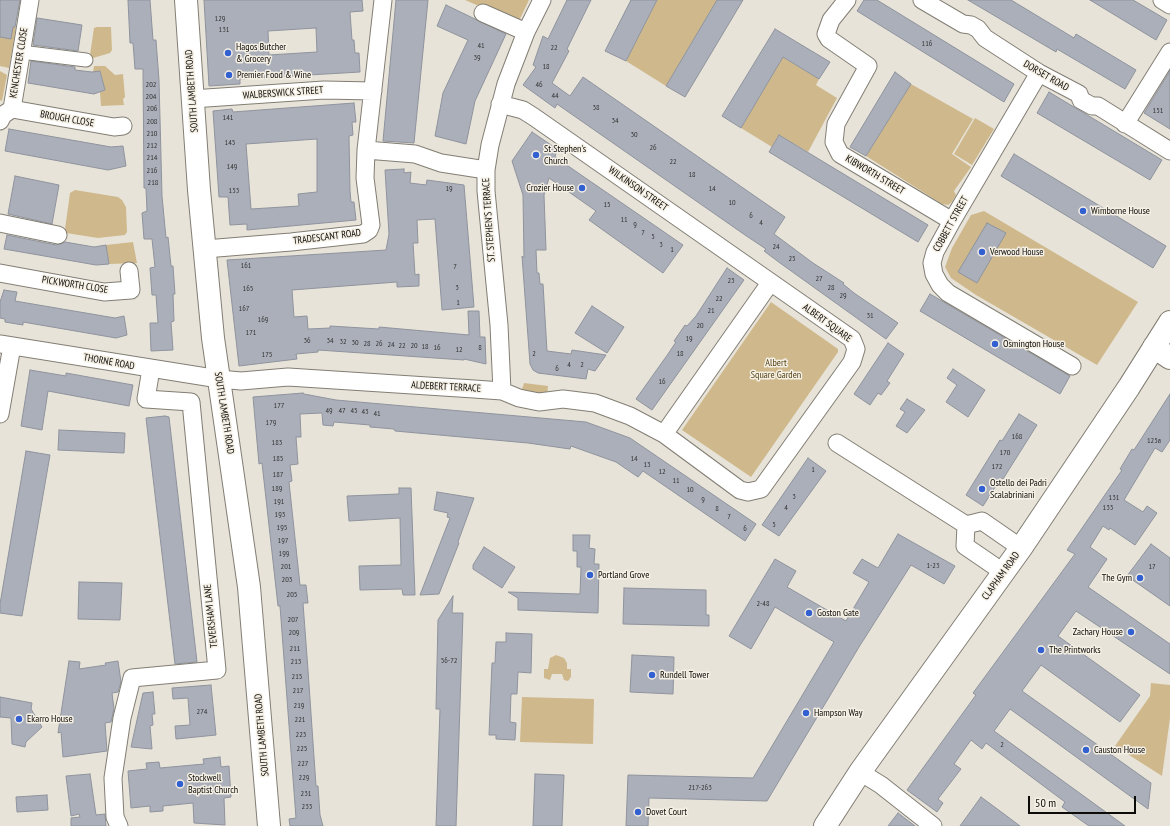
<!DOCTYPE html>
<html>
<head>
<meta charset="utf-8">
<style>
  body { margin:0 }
  #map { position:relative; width:1170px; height:826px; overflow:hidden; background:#e8e3d8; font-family:"PT Sans Narrow",sans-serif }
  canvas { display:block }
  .scale { position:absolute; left:1028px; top:796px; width:108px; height:18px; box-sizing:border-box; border:2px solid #0d0b08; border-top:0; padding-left:5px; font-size:12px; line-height:14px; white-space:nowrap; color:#0d0b08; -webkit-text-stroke:3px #f5f0e5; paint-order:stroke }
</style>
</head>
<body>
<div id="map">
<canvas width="1170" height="826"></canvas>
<div class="scale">50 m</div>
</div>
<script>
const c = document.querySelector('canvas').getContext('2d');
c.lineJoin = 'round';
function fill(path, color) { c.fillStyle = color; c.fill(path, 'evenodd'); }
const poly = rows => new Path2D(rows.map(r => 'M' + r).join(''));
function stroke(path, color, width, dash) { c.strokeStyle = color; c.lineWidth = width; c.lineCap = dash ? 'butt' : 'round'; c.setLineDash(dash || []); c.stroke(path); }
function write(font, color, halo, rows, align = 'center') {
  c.font = font + ' "PT Sans Narrow",sans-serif'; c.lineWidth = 3; c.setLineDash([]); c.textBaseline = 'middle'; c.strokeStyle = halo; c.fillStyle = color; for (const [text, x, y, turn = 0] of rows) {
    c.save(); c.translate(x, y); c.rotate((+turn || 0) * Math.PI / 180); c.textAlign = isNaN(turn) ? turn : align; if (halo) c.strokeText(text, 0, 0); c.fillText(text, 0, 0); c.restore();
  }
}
fill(poly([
  [465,0,529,0,518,23],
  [657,0,717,0,666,86,626,61],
  [13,27,16,27,9,68,0,66,0,37],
  [97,27,111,27,112,50,110,53,93,58,90,55,94,28],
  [783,57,819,79,816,85,837,98,808,152,779,135,772,147,741,128],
  [94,66,105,66,115,75,123,74,125,97,123,99,124,105,101,106,100,92,105,90,100,71,93,72],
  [0,71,7,75,2,101,0,100],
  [911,84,973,119,952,154,971,167,954,191,956,195,952,202,948,205,942,204,866,156],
  [975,118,994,129,972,165,954,154],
  [75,190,118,197,122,200,126,207,127,232,125,235,98,238,66,233,65,229,70,193],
  [984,211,1138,302,1097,365,976,295,951,278,945,267,952,248,971,215],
  [133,242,137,263,109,264,106,245],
  [771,302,838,349,838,352,751,477,682,430],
  [524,383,548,386,547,397,534,395,522,389],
  [556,655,564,658,567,663,567,669,571,669,571,677,568,681,564,680,562,674,552,674,550,680,544,678,544,669,548,669,550,658],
  [1151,683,1170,685,1170,718,1162,776,1115,746,1150,696],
  [522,697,594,699,593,744,520,742]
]), '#cfb98c');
const building = poly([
  [0,0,20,0,15,27,13,27,11,39,0,37,0,0],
  [128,0,150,0,153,40,156,40,159,80,162,196,166,238,168,237,171,266,173,266,175,294,173,294,174,321,171,322,173,350,151,351,150,323,158,323,156,295,152,295,150,268,155,267,152,239,144,239,142,213,147,211,146,188,144,188,143,69,135,69,133,43,130,43,128,0],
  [204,0,362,0,363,11,350,12,352,40,354,40,355,53,359,53,360,72,240,79,240,84,209,86,204,0],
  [316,28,317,52,269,55,268,31,316,28],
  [396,0,428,0,414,143,383,141,396,0],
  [567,0,591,0,567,49,569,51,552,83,570,96,583,77,785,217,774,234,813,263,844,283,843,284,854,293,898,323,886,339,780,263,764,251,766,249,745,235,557,104,555,108,523,85,536,67,533,65,543,36,548,39,567,0],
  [631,0,657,0,626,61,605,51,631,0],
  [717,0,743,0,685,97,666,86,717,0],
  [864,0,877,0,1014,84,1004,102,857,11,864,0],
  [968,0,1011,0,1074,38,1076,34,1136,70,1125,89,1057,49,1056,52,968,0],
  [1090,0,1133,0,1167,20,1156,40,1090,0],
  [446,5,506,34,475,101,466,144,435,136,443,93,468,40,437,26,446,5],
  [37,18,82,25,78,51,33,45,37,18],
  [775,29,830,62,819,79,783,57,741,128,722,116,775,29],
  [31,61,75,67,75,70,92,72,100,71,105,90,94,94,28,83,31,61],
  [1170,71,1170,129,1144,113,1170,71],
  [895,72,911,84,866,156,850,147,895,72],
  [1049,92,1162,160,1150,180,1037,113,1049,92],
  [354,103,356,122,352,122,353,135,349,136,350,191,351,202,354,202,356,220,247,230,247,224,230,225,228,197,219,197,213,111,232,109,233,112,354,103],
  [317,139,317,192,298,194,299,206,251,209,246,144,317,139],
  [9,129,111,147,123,146,126,166,108,170,5,151,9,129],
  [532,132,557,149,555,157,683,245,663,273,589,220,596,211,549,178,544,195,546,250,536,250,537,273,539,273,540,284,543,284,547,351,571,354,572,350,606,355,595,371,588,369,586,379,538,373,533,370,530,364,522,256,524,258,523,195,512,161,532,132],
  [779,135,928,225,918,242,769,152,779,135],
  [1014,154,1166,246,1153,268,1001,176,1014,154],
  [404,169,404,173,411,172,410,183,426,185,427,180,464,185,474,307,442,310,435,219,417,220,418,243,413,243,415,275,419,274,419,286,397,287,397,282,292,290,294,317,307,316,308,329,330,328,330,326,379,329,379,327,469,335,468,311,479,311,480,337,485,337,486,364,464,359,464,360,318,350,318,352,296,354,297,359,239,366,227,260,386,250,389,234,385,170,404,169],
  [15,176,59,185,52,224,8,214,15,176],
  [987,223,1006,233,977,283,958,272,987,223],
  [7,235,56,245,65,242,94,247,106,245,109,264,96,265,4,249,7,235],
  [727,268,744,280,652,410,636,399,668,354,676,342,674,341,685,325,687,326,696,316,727,268],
  [4,290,17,292,15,301,115,318,124,316,127,335,116,338,23,322,23,325,5,322,5,319,0,318,0,302,4,290],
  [930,294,1070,376,1060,394,920,311,930,294],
  [592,306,624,327,607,353,575,333,592,306],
  [888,343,904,354,887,381,890,383,881,395,878,393,870,405,854,394,888,343],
  [953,369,985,390,968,417,946,402,957,385,947,378,953,369],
  [30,370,66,376,66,373,133,385,129,406,48,391,42,430,21,426,30,370],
  [303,393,304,394,336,400,586,422,630,438,756,524,745,541,643,471,638,477,616,462,571,446,570,449,528,443,395,431,394,429,370,427,370,425,334,422,333,426,323,425,322,413,300,414,301,437,296,437,298,464,290,465,292,481,289,482,300,585,306,585,308,603,303,603,308,670,316,786,318,786,320,815,323,826,290,826,289,819,296,818,280,606,278,606,262,463,259,464,253,397,303,393],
  [1170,394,1170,440,1162,452,1155,448,1124,500,1143,512,1147,506,1157,513,1135,545,1110,528,1109,530,1103,526,1090,547,1107,559,1088,587,1170,644,1170,674,1076,611,1058,636,1140,695,1120,722,1041,665,1022,691,1151,783,1148,809,1010,709,994,731,1125,826,1089,826,1062,807,1065,802,986,743,982,749,971,740,954,764,961,769,938,799,943,803,937,812,907,790,976,695,973,693,1075,554,1067,550,1122,470,1120,469,1132,449,1134,450,1170,394],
  [907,399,925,410,907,433,896,426,905,412,900,409,907,399],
  [1019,414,1037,425,1003,479,1001,478,983,506,966,495,1000,440,1002,441,1019,414],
  [165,416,169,417,197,662,175,664,146,418,165,416],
  [59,430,125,433,124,453,58,450,59,430],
  [26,451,50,455,22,616,0,613,0,604,26,451],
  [808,458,826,471,779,536,762,525,808,458],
  [399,488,411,488,415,595,403,595,402,589,360,590,359,566,401,565,400,518,349,521,347,496,399,494,399,488],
  [437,492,474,498,458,542,459,543,439,594,420,595,450,518,447,517,448,513,434,510,437,492],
  [898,534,955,566,944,584,911,565,859,647,767,801,649,798,648,826,626,826,628,775,753,778,834,642,775,607,751,649,729,636,775,559,796,571,787,587,846,621,869,582,853,573,862,559,878,568,898,534],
  [573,535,590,535,589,548,595,549,594,564,599,564,598,613,518,610,518,598,508,592,580,594,581,567,577,567,577,551,573,551,573,535],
  [1151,544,1170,558,1170,606,1127,576,1151,544],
  [484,547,515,567,502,588,473,569,473,565,484,547],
  [79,582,122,583,120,620,78,619,79,582],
  [624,588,706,590,706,615,709,615,709,626,623,624,624,588],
  [453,596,452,613,463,613,456,826,436,826,440,709,436,709,438,620,453,596],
  [506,633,532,634,531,673,518,672,517,694,511,694,510,722,516,723,515,740,496,739,496,735,489,735,492,663,495,663,496,642,506,642,506,633],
  [632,655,674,657,673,694,630,692,632,655],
  [69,661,80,662,79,669,106,665,105,663,118,661,121,682,118,692,112,693,114,709,111,722,105,723,107,751,63,757,61,732,58,733,69,661],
  [211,685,216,735,176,739,175,726,190,725,188,698,173,699,172,688,211,685],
  [153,692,155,714,152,714,153,725,150,726,152,749,131,747,143,693,153,692],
  [0,697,32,703,31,709,42,727,26,742,25,747,12,744,11,718,0,717,0,697],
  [220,757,221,767,229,766,231,797,224,798,225,825,194,823,193,803,163,806,163,811,150,812,150,806,131,808,128,771,147,769,146,763,159,762,160,768,204,764,203,759,220,757],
  [90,774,96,815,105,814,106,826,71,826,71,818,80,817,79,814,71,816,66,776,90,774],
  [535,774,564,775,562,826,533,826,535,774],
  [47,795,48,810,17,812,16,797,47,795],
  [981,797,1000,811,1020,826,960,826,981,797],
  [898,813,915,826,888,826,898,813]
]);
fill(building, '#aaafb9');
stroke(building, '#8e939d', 1);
const pedestrian = poly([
  [21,52,86,60]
]);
const minor = poly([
  [847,0,831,20,826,34,829,39,868,66,836,124,834,142,840,154,952,221],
  [922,0,963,24,971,25,978,29,985,38,1039,73,1079,94,1081,100,1092,106,1098,106,1170,151],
  [1162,0,1170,5],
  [483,13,526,32],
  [1039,73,952,221,935,252,932,263,934,274,940,285,948,293,1072,366],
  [192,99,324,90,373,91],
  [12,109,114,127,123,126],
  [0,121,3,115,12,109,30,0],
  [1125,124,1170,52],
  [366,150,415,154,441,163,486,170],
  [0,223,58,235],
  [205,249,291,242,363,234,369,230,371,225,365,178,366,150,383,0],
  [0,273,104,292,131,290,129,271],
  [0,344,219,379,241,381,288,377,474,389,502,391,519,398,539,402,563,399,595,403,630,416,664,434,740,490,748,492,761,489,852,362,856,349,852,339,534,117,523,110,500,104],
  [502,391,499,325,486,191,486,170,490,145,506,84,526,32,542,0],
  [0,414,12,346],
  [664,434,770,283],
  [837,443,966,525,982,521,1021,548],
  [966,525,965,546,1003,572],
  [860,772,881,785,933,826],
  [119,826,115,817,113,778,122,718,132,678,217,670,191,402,146,399,151,369]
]);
const tertiary = poly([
  [1154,347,1170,358]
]);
const trunk = poly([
  [186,0,199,190,213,338,249,587,269,826],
  [825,826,860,772,1021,548,1129,387,1170,322]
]);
stroke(pedestrian, '#827e74', 15);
stroke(minor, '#827e74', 19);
stroke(tertiary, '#827e74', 24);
stroke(trunk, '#827e74', 24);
stroke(pedestrian, '#fff', 13);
stroke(minor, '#fff', 17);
stroke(tertiary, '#fff', 22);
stroke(trunk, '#fff', 22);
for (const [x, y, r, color] of [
  [228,53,4,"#3360d0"],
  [229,75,4,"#3360d0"],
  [536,155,4,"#3360d0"],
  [582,188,4,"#3360d0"],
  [1083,211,4,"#3360d0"],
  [982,252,4,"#3360d0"],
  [995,344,4,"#3360d0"],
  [982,489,4,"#3360d0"],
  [590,575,4,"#3360d0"],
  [1140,578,4,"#3360d0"],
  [809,613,4,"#3360d0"],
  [1131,632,4,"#3360d0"],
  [1041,650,4,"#3360d0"],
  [652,675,4,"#3360d0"],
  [806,713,4,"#3360d0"],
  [19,719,4,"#3360d0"],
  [1086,750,4,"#3360d0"],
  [180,784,4,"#3360d0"],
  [638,812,4,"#3360d0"]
]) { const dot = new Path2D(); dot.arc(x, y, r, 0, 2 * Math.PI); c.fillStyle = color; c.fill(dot); stroke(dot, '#f5f0e5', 1.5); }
write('8px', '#343434', null, [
  ["129",220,19],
  ["131",224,30],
  ["116",927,44],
  ["41",481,46],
  ["22",554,48],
  ["39",477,58],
  ["18",546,67],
  ["202",151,85],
  ["46",539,85],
  ["44",555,96],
  ["204",151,97],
  ["38",596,108],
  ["206",152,109],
  ["151",1158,111],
  ["141",228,118],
  ["34",615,121],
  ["208",152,122],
  ["210",152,134],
  ["30",634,135],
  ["145",230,143],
  ["212",152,146],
  ["26",653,148],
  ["214",152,158],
  ["22",673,162],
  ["149",232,167],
  ["216",152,171],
  ["18",692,175],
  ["218",153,183],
  ["19",449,189],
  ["14",712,189],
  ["153",234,191],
  ["10",732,203],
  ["15",607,205],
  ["6",751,216],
  ["11",624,220],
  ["4",761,223],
  ["9",635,225],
  ["7",643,233],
  ["5",653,237],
  ["3",661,245],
  ["24",776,247],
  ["1",672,250],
  ["25",792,259],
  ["161",246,266],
  ["7",455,267],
  ["27",819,279],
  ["23",731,281],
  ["3",457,288],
  ["28",831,288],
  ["165",248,289],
  ["29",843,296],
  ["22",719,299],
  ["1",458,303],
  ["167",244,309],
  ["21",711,311],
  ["31",870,316],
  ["169",263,320],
  ["20",700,326],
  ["171",251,333],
  ["19",689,339],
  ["36",307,341],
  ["34",330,341],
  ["32",343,342],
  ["30",355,343],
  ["28",367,344],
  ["26",379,344],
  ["24",391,345],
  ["22",402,346],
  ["20",414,346],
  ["18",425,347],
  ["16",437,348],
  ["8",480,348],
  ["12",459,350],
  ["2",534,354],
  ["18",680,354],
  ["175",267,355],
  ["4",569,365],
  ["2",582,365],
  ["6",557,369],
  ["16",662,382],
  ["177",279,406],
  ["49",329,411],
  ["47",342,411],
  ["45",354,411],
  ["43",365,412],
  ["41",377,414],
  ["179",271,423],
  ["168",1017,437],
  ["125a",1154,441],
  ["183",277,443],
  ["170",1005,453],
  ["185",278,459],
  ["14",634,459],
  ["13",647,465],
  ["172",997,467],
  ["1",813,470],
  ["12",662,472],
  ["187",278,475],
  ["11",676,481],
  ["189",277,489],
  ["10",690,490],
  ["3",794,497],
  ["131",1114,498],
  ["9",703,500],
  ["191",279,502],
  ["4",786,508],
  ["133",1108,508],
  ["8",717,509],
  ["193",280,515],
  ["7",729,517],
  ["5",774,525],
  ["195",282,528],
  ["6",745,529],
  ["197",283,541],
  ["199",284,554],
  ["1-23",933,566],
  ["201",286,567],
  ["17",1152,567],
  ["203",287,580],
  ["205",292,595],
  ["2-48",763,604],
  ["207",293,620],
  ["209",294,633],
  ["211",295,649],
  ["56-72",449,661],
  ["213",296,662],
  ["215",297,677],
  ["217",298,691],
  ["219",299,706],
  ["274",202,712],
  ["221",300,720],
  ["223",301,735],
  ["2",1002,745],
  ["225",302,749],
  ["227",303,764],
  ["229",304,778],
  ["217-263",700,788],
  ["231",306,794],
  ["233",307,807]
]);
write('10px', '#0d0b08', '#f5f0e5', [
  ["Hagos Butcher",236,47],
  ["& Grocery",236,59],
  ["Premier Food & Wine",237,75],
  ["St Stephen's",544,149],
  ["Church",544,161],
  ["Crozier House",574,188,"right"],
  ["Wimborne House",1091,211],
  ["Verwood House",990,252],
  ["Osmington House",1003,344],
  ["Ostello dei Padri",990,483],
  ["Scalabriniani",990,495],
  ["Portland Grove",598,575],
  ["The Gym",1132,578,"right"],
  ["Goston Gate",817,613],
  ["Zachary House",1123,632,"right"],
  ["The Printworks",1049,650],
  ["Rundell Tower",660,675],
  ["Hampson Way",814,713],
  ["Ekarro House",27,719],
  ["Causton House",1094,750],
  ["Stockwell",188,778],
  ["Baptist Church",188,790],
  ["Dovet Court",646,812]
], 'left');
write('10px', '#0d0b08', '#f5f0e5', [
  ["KENCHESTER CLOSE",19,63,-81],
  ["DORSET ROAD",1046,76,30],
  ["SOUTH LAMBETH ROAD",192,91,-94],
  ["WALBERSWICK STREET",283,93,-4],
  ["BROUGH CLOSE",67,119,10],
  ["KIBWORTH STREET",875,175,31],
  ["WILKINSON STREET",638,189,35],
  ["ST. STEPHEN'S TERRACE",489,220,-94],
  ["COBBETT STREET",951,224,-61],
  ["TRADESCANT ROAD",327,237,-7],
  ["PICKWORTH CLOSE",75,285,9],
  ["ALBERT SQUARE",827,323,36],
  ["THORNE ROAD",109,362,10],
  ["ALDEBERT TERRACE",446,387,3],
  ["SOUTH LAMBETH ROAD",224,413,81],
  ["CLAPHAM ROAD",1001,576,-54],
  ["TEVERSHAM LANE",211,616,-96],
  ["SOUTH LAMBETH ROAD",262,735,-95]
]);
write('10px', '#513f10', '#f5f0e5', [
  ["Albert",776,363],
  ["Square Garden",776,375]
]);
</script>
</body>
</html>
